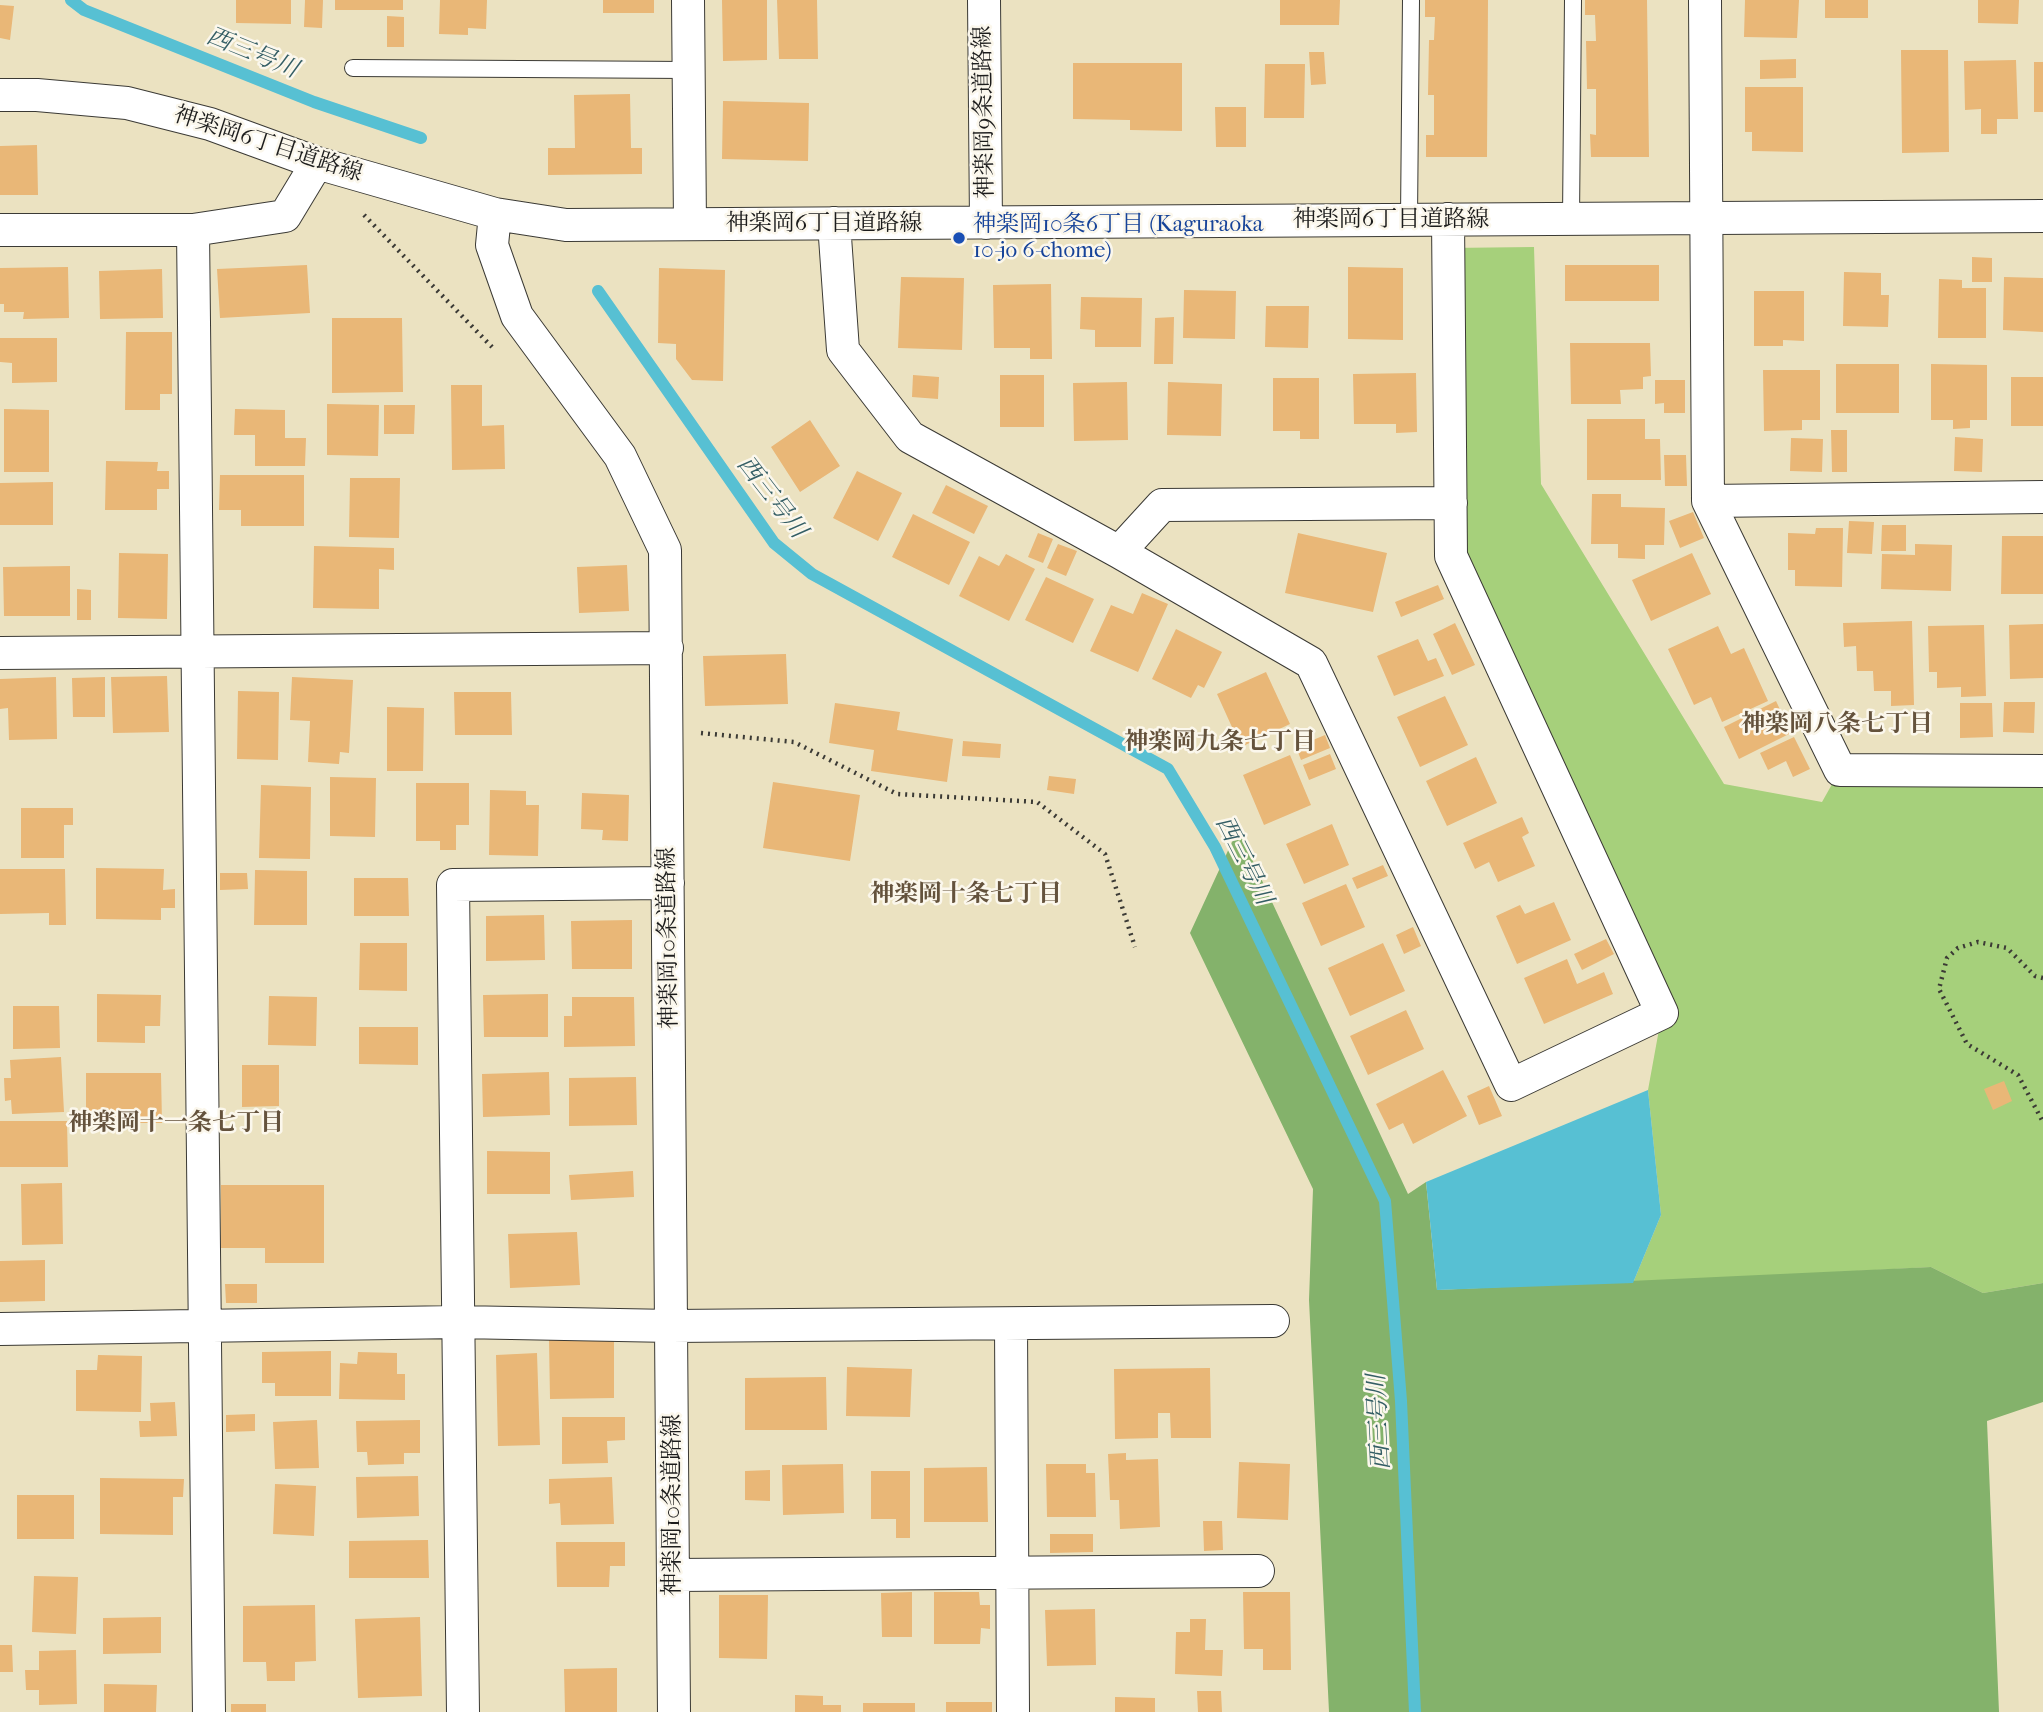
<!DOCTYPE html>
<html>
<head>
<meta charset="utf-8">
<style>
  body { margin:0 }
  canvas { display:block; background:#ebe2c1 }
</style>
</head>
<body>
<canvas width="2043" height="1712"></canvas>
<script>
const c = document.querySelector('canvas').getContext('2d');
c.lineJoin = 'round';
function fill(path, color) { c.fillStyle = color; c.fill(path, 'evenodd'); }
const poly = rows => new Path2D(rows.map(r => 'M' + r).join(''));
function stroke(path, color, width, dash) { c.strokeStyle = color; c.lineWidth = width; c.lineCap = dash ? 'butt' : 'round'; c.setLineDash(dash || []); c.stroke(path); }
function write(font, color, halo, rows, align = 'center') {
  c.font = font + ' "IM FELL French Canon","Noto Serif JP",serif'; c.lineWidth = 5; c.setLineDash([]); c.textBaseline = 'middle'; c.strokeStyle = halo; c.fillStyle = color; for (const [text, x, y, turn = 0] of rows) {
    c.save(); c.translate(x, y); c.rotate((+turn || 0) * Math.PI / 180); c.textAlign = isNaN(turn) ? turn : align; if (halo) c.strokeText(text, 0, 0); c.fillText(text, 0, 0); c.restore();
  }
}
fill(poly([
  [1534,247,1541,484,1724,784,1822,802,1840,770,2043,771,2043,1283,1983,1293,1931,1267,1633,1283,1661,1215,1648,1090,1662,1013,1451,556,1448,248]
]), '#a6d07b');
fill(poly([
  [1238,829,1408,1194,1426,1182,1437,1290,1931,1267,1983,1293,2043,1283,2043,1402,1987,1421,1999,1712,1329,1712,1309,1300,1313,1189,1190,933]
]), '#84b26b');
fill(poly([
  [1648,1090,1661,1215,1633,1283,1437,1290,1426,1182]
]), '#57c0d3');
stroke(poly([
  [71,0,84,10,314,102,421,138],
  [598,291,774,543,812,574,1168,769,1215,847,1385,1201,1401,1401,1415,1712]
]), '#57c0d3', 12);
fill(poly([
  [236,0,291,0,291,24,236,23],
  [305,0,323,0,322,28,304,27],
  [335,0,403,0,403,10,335,10],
  [440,0,487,0,486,29,468,28,468,35,439,34],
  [603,0,654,0,654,13,603,13],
  [722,0,767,0,767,60,723,61],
  [777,0,817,0,818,59,779,59],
  [1280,0,1340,0,1339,25,1280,25],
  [1425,0,1488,0,1487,157,1426,157,1426,135,1434,135,1434,95,1428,95,1429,40,1434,40,1435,17,1425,17],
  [1585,0,1647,0,1649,157,1591,157,1590,134,1596,135,1596,89,1587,89,1586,41,1596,41,1595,15,1585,15],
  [1745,0,1799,0,1797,38,1744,37],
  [1825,0,1868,0,1868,18,1825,18],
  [1978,0,2019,0,2018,24,1978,23],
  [0,5,14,6,10,40,0,38],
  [387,16,404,17,404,47,387,47],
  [1901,50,1948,50,1949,152,1902,153],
  [1309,52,1324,52,1326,84,1311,85],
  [1796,59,1796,78,1760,79,1760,60],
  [2016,60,2018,119,1997,119,1997,134,1981,134,1981,109,1965,110,1964,61],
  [2034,62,2043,62,2043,112,2034,112],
  [1073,63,1182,63,1182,131,1130,130,1130,120,1073,119],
  [1265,64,1305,64,1304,118,1264,118],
  [1745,87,1803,87,1803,152,1752,151,1752,132,1745,132],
  [630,94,631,148,642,148,642,174,548,175,548,148,575,148,574,95],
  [723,101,809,103,808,161,722,159],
  [1215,107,1246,107,1246,147,1216,147],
  [37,145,38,195,0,195,0,146],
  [1972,257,1992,258,1992,282,1972,282],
  [307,265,310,313,220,318,217,269],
  [1565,265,1659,265,1659,301,1565,301],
  [68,267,69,318,23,319,24,312,4,312,4,304,0,304,0,268],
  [1348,267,1403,268,1403,340,1348,339],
  [659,268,725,270,723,381,692,380,676,359,676,344,658,343],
  [162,269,163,318,100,319,99,271],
  [1844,272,1881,273,1881,295,1889,295,1888,327,1843,326],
  [901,277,964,278,962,350,898,348],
  [2004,277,2043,278,2043,332,2003,330],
  [1939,279,1962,280,1962,288,1986,288,1986,338,1938,338],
  [1051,284,1052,359,1030,359,1030,348,994,348,993,285],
  [1184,290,1236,291,1235,339,1183,338],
  [1754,291,1804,291,1804,341,1783,340,1783,346,1754,346],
  [1081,297,1142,298,1141,347,1095,347,1095,330,1080,329],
  [1266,306,1309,306,1308,348,1265,347],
  [1174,317,1173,364,1154,364,1155,318],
  [332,318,402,318,403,392,332,393],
  [126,332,172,332,172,394,160,394,160,410,125,410],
  [0,338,57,338,57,382,12,383,12,363,0,362],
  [1570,343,1650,343,1651,376,1643,377,1643,389,1620,390,1621,404,1571,404],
  [1836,364,1899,364,1899,413,1836,413],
  [1931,364,1987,365,1987,420,1970,420,1970,428,1953,429,1953,420,1931,420],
  [1763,370,1820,370,1820,420,1802,420,1802,430,1764,431],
  [1416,373,1417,432,1396,433,1396,424,1354,424,1353,374],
  [913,375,939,377,938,399,912,397],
  [1000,375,1044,375,1044,427,1000,427],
  [2011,377,2043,377,2043,426,2011,426],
  [1273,378,1319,378,1319,439,1300,439,1300,431,1273,431],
  [1655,380,1685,380,1685,413,1664,413,1664,403,1655,404],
  [1127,382,1128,440,1074,441,1073,383],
  [1168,382,1222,384,1221,436,1167,435],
  [451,385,482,385,482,426,504,425,505,469,452,470],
  [327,404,379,405,378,456,327,455],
  [384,405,415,405,414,434,384,434],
  [4,409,49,410,49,472,4,472],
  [235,409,285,410,285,438,306,438,305,466,255,466,255,435,234,435],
  [1587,419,1645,419,1645,439,1660,439,1661,480,1587,480],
  [810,420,840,466,800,492,771,447],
  [1831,430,1847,430,1847,472,1832,472],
  [1955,437,1983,439,1982,472,1954,471],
  [1791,438,1823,439,1822,472,1790,471],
  [1664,455,1686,455,1687,486,1665,486],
  [106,461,158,462,157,471,169,471,169,489,157,489,157,510,105,510],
  [857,471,902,493,878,541,833,518],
  [220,475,304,475,304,526,241,526,241,510,219,510],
  [350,478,400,478,399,538,349,537],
  [53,482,53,525,0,525,0,483],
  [946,485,988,506,974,534,932,513],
  [1592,494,1621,494,1621,507,1665,508,1664,545,1645,545,1645,559,1618,558,1618,544,1591,544],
  [1693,512,1704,538,1680,548,1669,521],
  [913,514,970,542,949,585,892,557],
  [1849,521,1874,522,1872,554,1847,553],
  [1882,525,1906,525,1906,551,1881,551],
  [1816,528,1843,528,1842,587,1795,586,1795,570,1788,570,1788,533,1815,534],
  [1038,533,1053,539,1043,563,1028,557],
  [1298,533,1387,553,1373,612,1285,593],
  [2002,536,2043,536,2043,594,2001,594],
  [1058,544,1077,551,1066,576,1047,568],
  [1915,544,1952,545,1951,591,1881,589,1882,554,1915,555],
  [314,546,394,548,394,570,379,569,379,609,313,608],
  [119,553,168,554,167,619,118,618],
  [1692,553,1711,594,1651,621,1632,580],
  [1006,554,1035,569,1009,621,959,596,979,556,999,566],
  [627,565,629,611,579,613,577,567],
  [70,566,70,616,4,616,3,567],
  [1046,577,1094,599,1073,643,1025,620],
  [1438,585,1444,599,1401,617,1395,602],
  [77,589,91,590,91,620,77,620],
  [1142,593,1168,604,1138,672,1090,651,1111,605,1133,614],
  [1912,621,1914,705,1891,706,1891,691,1874,691,1873,671,1857,671,1856,646,1844,647,1843,623],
  [1455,623,1475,665,1452,675,1433,634],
  [2043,624,2043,678,2010,679,2009,625],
  [1984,625,1986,696,1961,697,1961,687,1937,688,1937,672,1929,672,1928,626],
  [1718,626,1731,654,1744,648,1768,701,1722,722,1711,697,1694,705,1668,649],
  [1176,629,1222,652,1204,688,1198,685,1191,698,1152,679],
  [1418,639,1428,661,1436,658,1444,676,1394,696,1377,656],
  [786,654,788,704,705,706,703,656],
  [1266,672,1290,724,1241,747,1217,694],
  [167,676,169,732,113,733,111,677],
  [56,677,57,739,9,740,8,708,0,709,0,679],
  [105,677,105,717,73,717,72,678],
  [292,677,353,680,349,753,340,752,339,764,308,762,310,721,290,720],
  [238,691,279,692,278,760,237,759],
  [454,692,511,692,512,735,455,735],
  [1445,696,1468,745,1420,767,1397,717],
  [1776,701,1791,733,1739,759,1724,727],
  [2004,702,2035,702,2034,733,2003,732],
  [835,703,900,712,897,730,953,739,947,782,871,771,874,750,829,743],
  [1960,703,1992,703,1993,737,1960,738],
  [387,707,424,708,423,771,387,771],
  [1325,735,1330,748,1301,760,1296,747],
  [1794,737,1810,769,1793,777,1786,761,1768,770,1760,753],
  [963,741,1001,744,1000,758,962,756],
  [1330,754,1336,769,1309,780,1303,765],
  [1290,755,1311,805,1264,825,1243,775],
  [1476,757,1497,803,1447,826,1426,781],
  [1049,776,1076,779,1074,794,1047,790],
  [330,777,376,778,375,837,330,836],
  [773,782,860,795,850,861,763,848],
  [416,783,469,783,469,825,456,825,456,850,440,850,440,841,416,841],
  [261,785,311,787,310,859,259,858],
  [490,790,526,791,526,805,539,805,538,856,489,855],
  [582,793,629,795,628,841,602,840,603,830,581,829],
  [21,808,73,808,73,825,64,825,64,858,21,858],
  [1522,817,1529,833,1522,837,1535,866,1498,882,1489,862,1475,869,1463,843],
  [1332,824,1349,865,1304,884,1286,844],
  [1383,865,1388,876,1357,889,1352,878],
  [96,868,164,869,163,890,175,889,175,908,161,908,161,920,96,919],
  [0,869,65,869,66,925,49,925,49,913,0,914],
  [255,870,307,871,307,925,254,925],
  [220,873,247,873,248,889,220,890],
  [354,878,408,878,409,916,354,916],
  [1346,884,1365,927,1321,946,1302,903],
  [1554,902,1571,940,1517,964,1496,916,1520,905,1525,914],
  [544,915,545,960,486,961,486,916],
  [632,920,632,969,572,969,571,921],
  [1413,927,1421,946,1404,954,1396,935],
  [1606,939,1614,954,1582,970,1574,954],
  [360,943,407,943,407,991,359,990],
  [1383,943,1405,991,1350,1016,1328,968],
  [1567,959,1577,984,1604,972,1613,994,1544,1024,1524,978],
  [97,994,161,995,160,1026,145,1026,145,1043,97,1042],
  [548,994,548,1037,484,1037,483,995],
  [269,996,317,997,316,1046,268,1045],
  [572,997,634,997,635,1046,564,1047,564,1016,572,1016],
  [13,1006,59,1006,60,1048,13,1049],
  [1406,1010,1424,1049,1368,1075,1350,1036],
  [359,1027,418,1027,418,1065,359,1064],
  [61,1057,64,1112,12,1114,11,1100,5,1101,4,1078,11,1078,10,1060],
  [242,1065,279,1065,279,1106,242,1107],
  [1443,1070,1467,1116,1413,1144,1403,1123,1389,1130,1376,1104],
  [549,1072,550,1115,483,1117,482,1074],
  [86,1073,161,1073,162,1123,86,1123],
  [636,1077,637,1125,569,1126,569,1078],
  [2004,1081,2012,1101,1993,1110,1984,1089],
  [1489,1086,1502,1116,1479,1125,1467,1096],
  [0,1121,67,1121,68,1167,0,1167],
  [487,1151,550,1152,550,1194,487,1194],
  [633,1171,634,1197,571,1200,569,1175],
  [62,1183,63,1244,22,1245,21,1184],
  [221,1185,324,1185,324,1263,265,1263,265,1248,221,1248],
  [577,1232,580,1285,510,1288,508,1234],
  [45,1260,45,1301,0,1302,0,1261],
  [225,1284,257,1284,257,1303,226,1303],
  [549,1340,614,1340,614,1398,550,1399],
  [331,1351,331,1396,275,1396,275,1383,262,1383,262,1352],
  [358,1352,397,1353,397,1374,405,1374,405,1400,339,1399,340,1363,357,1364],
  [537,1353,540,1445,498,1446,496,1355],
  [98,1355,142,1356,141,1412,76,1411,76,1370,97,1370],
  [847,1367,912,1369,910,1417,846,1416],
  [1210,1368,1211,1438,1171,1438,1170,1413,1158,1413,1158,1438,1115,1439,1114,1369],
  [826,1377,827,1430,745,1430,745,1378],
  [175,1402,177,1436,140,1437,139,1421,151,1421,150,1403],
  [255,1414,255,1431,226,1432,226,1415],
  [562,1417,625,1417,625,1440,607,1441,608,1463,562,1464],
  [317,1420,319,1468,275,1469,273,1422],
  [420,1420,420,1453,404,1453,404,1464,368,1465,367,1452,357,1452,356,1421],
  [1126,1453,1126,1460,1158,1459,1160,1527,1120,1529,1119,1500,1110,1500,1108,1454],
  [1239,1462,1290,1464,1288,1520,1237,1518],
  [843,1464,844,1513,783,1515,782,1465],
  [1046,1464,1086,1464,1086,1473,1095,1473,1096,1517,1047,1517],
  [987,1467,988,1522,924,1522,924,1468],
  [770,1470,770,1501,745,1500,745,1471],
  [871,1471,910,1471,910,1538,896,1538,896,1519,871,1519],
  [418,1476,419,1516,357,1518,356,1477],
  [612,1477,614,1524,561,1525,560,1503,549,1504,549,1479],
  [100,1478,184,1479,183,1497,173,1497,173,1535,100,1534],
  [275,1484,316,1486,314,1536,273,1534],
  [17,1495,74,1495,74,1539,17,1539],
  [1203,1521,1222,1521,1223,1550,1204,1551],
  [1050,1534,1093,1534,1093,1552,1050,1553],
  [428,1540,429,1578,349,1578,349,1541],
  [556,1542,625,1542,625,1566,610,1566,609,1587,557,1587],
  [34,1576,78,1577,76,1634,32,1632],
  [912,1592,912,1637,882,1637,881,1593],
  [934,1592,979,1592,980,1605,990,1605,990,1629,981,1628,980,1644,934,1644],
  [1243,1592,1290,1592,1291,1670,1263,1670,1263,1649,1244,1649],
  [719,1595,768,1595,767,1659,719,1658],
  [315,1605,316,1661,295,1662,295,1681,267,1681,266,1662,243,1662,243,1606],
  [1095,1609,1096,1665,1047,1666,1045,1610],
  [161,1617,161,1653,103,1654,103,1618],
  [420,1617,422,1696,358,1698,355,1619],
  [1190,1619,1206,1619,1205,1650,1223,1650,1222,1676,1175,1674,1176,1632,1190,1632],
  [0,1645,12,1645,13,1672,0,1672],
  [76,1650,77,1704,39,1705,39,1690,26,1690,25,1670,39,1670,39,1651],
  [617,1668,617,1712,565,1712,564,1669],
  [104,1684,157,1685,156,1712,104,1712],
  [1197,1691,1221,1691,1222,1712,1198,1712],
  [795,1695,823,1696,823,1705,841,1705,841,1712,795,1712],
  [1115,1697,1155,1698,1155,1712,1115,1712],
  [946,1702,992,1702,992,1712,946,1712],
  [863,1703,915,1703,915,1712,863,1712],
  [231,1704,266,1704,266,1712,231,1712]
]), '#e9b777');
const lane = poly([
  [353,68,689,70],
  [1409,219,1411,0],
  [1571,219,1573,0]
]);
const street = poly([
  [688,0,690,224],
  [984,0,986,223],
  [1705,0,1708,501],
  [0,95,37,95,127,103,210,124,317,163,495,214,566,225,2043,216],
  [495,214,492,245,517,316,620,456,665,550,674,1712],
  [834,223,843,350,910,437,1119,552,1311,663,1511,1085,1662,1013,1451,556,1448,219],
  [0,230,193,230,285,216,317,163],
  [193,230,209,1712],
  [2043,497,1708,501,1840,770,2043,771],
  [1119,552,1162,505,1451,503],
  [0,653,667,648],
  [1011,1324,1013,1712],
  [0,1329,458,1322,672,1326,1273,1321],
  [673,1575,1258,1571],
  [463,1712,453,885,668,883]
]);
stroke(lane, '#3b3a35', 18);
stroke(street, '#3b3a35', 34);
stroke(poly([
  [364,215,492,347],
  [701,733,794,742,897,794,1037,802,1105,854,1135,947],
  [2043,978,2035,976,2007,948,1978,942,1958,948,1947,958,1939,989,1967,1044,2018,1075,2043,1122]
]), '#3b3a35', 4.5, [2, 5]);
stroke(lane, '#fff', 16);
stroke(street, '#fff', 32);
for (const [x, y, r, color] of [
  [959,238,7,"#1a4fb4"]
]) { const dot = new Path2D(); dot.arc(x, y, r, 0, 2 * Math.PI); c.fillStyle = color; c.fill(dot); stroke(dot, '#fbf7ec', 2.5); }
write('23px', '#1c1c1c', '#fbf7ec', [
  ["神楽岡9条道路線",985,112,-91],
  ["神楽岡6丁目道路線",268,145,18],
  ["神楽岡6丁目道路線",1391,220],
  ["神楽岡6丁目道路線",824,224],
  ["神楽岡10条道路線",669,938,-91],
  ["神楽岡10条道路線",673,1505,-90]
]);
write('23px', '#164399', '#fbf7ec', [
  ["神楽岡10条6丁目 (Kaguraoka",973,225],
  ["10-jo 6-chome)",973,251]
], 'left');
write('italic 24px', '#345e65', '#fbf7ec', [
  ["西三号川",252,54,22],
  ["西三号川",771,498,52],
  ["西三号川",1243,861,63],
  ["西三号川",1380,1422,-93]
]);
write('bold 24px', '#64523c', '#fbf7ec', [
  ["神楽岡八条七丁目",1837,725],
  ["神楽岡九条七丁目",1220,743],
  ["神楽岡十条七丁目",966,895],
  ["神楽岡十一条七丁目",176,1124]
]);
</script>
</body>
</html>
